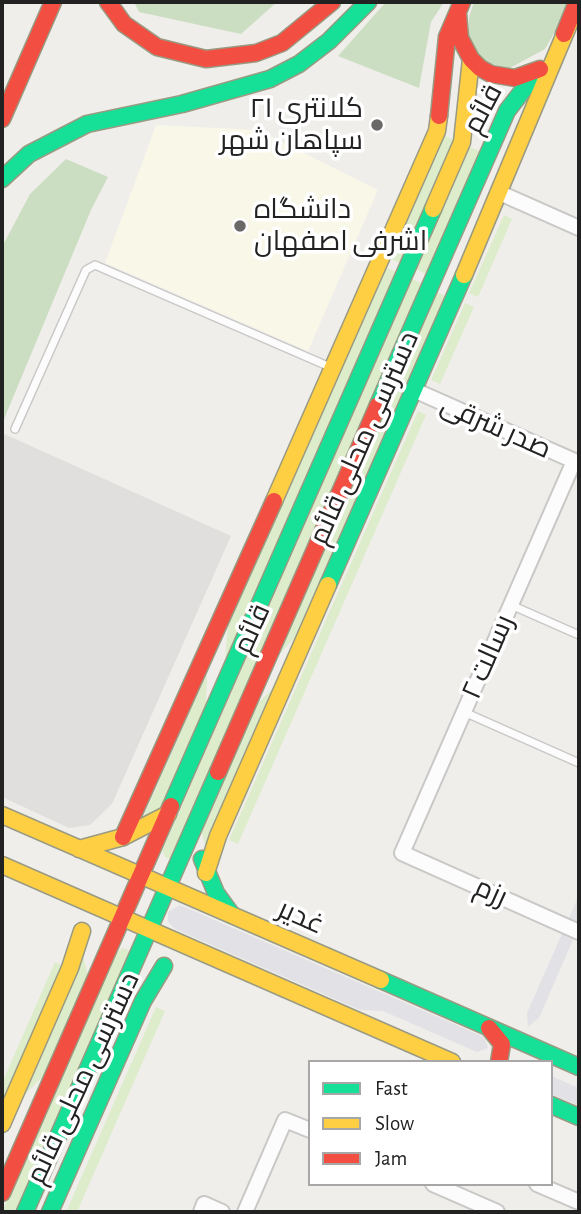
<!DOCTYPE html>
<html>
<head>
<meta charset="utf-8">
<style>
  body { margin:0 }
  #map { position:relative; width:581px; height:1214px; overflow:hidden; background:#f0eeeb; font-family:"Alegreya Sans",sans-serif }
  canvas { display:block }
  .frame { position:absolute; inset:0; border:4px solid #222; pointer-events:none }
  .legend { position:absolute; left:308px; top:1060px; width:245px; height:126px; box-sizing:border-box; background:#fff; border:2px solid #a7a7a7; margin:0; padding:9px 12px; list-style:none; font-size:21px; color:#222 }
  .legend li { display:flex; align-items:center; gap:14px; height:35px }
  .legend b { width:35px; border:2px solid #a7a7a7 }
</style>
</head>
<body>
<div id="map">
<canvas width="581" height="1214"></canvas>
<div class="frame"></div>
<ul class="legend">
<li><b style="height:9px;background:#16e098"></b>Fast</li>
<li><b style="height:9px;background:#ffcf43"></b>Slow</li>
<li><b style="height:9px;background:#f24e42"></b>Jam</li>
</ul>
</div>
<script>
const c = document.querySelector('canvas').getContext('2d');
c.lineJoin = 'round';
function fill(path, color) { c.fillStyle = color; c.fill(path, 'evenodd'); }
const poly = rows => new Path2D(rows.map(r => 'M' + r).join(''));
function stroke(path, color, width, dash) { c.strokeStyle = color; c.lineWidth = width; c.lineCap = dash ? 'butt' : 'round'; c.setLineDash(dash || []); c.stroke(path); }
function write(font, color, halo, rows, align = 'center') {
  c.font = font + ' "Alegreya Sans",Cairo,sans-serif'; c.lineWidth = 7; c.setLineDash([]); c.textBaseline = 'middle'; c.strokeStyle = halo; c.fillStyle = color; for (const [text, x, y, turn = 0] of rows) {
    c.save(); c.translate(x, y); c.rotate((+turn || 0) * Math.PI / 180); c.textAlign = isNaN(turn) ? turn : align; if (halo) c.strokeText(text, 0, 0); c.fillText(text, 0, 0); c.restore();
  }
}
fill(poly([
  [156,125,258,130,378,190,308,351,105,263]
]), '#f8f7e8');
fill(poly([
  [443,135,454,140,400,263,389,258],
  [470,147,484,153,430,276,416,269],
  [504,215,512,219,478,297,469,293],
  [385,267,396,272,225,662,228,623],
  [412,279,426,285,170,858,166,858,162,851],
  [436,292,448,297,300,632,274,660],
  [465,303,474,307,440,384,431,380],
  [418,411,426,415,238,844,229,840],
  [207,673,206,707,160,811,142,820],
  [280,681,206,849,201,830,256,705],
  [123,948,130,951,20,1212,2,1212,116,953],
  [83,956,88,975,44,1076,20,1099],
  [55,962,64,966,2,1107,2,1083],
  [156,1007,165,1011,77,1212,66,1212]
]), '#ddeccb');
fill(poly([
  [134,2,277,2,241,34,139,12],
  [386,2,444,2,431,22,419,88,338,56],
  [474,2,566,2,567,11,545,49,510,68,482,62,468,43,469,17],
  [66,159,108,177,91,210,2,424,2,247,30,194]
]), '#cbdec1');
fill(poly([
  [2,433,231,536,112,804,90,825,69,828,2,797]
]), '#e0dfde');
fill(poly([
  [579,895,579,926,539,1018,528,1027,527,1013],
  [180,905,484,1037,488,1048,477,1052,383,1011,360,1010,175,929,168,922,168,912],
  [551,1076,579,1088,579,1106,551,1094]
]), '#e2e1e5');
const lane = poly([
  [15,429,86,270,95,265,330,367],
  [511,605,579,635],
  [464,712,579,763]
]);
const street = poly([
  [500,193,579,228],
  [414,390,579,463],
  [574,461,402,853,579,932],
  [433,1184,497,1212],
  [537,1184,579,1202],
  [201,1212,204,1204,222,1212],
  [245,1212,285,1120,310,1130]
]);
const fast = poly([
  [2,179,29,154,87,124,182,104,270,79,299,64,329,41,368,2],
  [378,405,507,111,537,72],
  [328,585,464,275],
  [171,806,433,209],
  [202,859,216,893,232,915],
  [381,980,579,1067],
  [551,1105,579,1117],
  [25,1212,218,772],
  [50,1212,143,1001,164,966]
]);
const slow = poly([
  [433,209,462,142,471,59],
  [464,275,569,24],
  [274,501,437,131,439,116],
  [2,815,381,980],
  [79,849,123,837,168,814],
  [2,865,452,1062],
  [206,873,218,836,328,585],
  [2,1124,70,968,82,931]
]);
const jam = poly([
  [108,2,124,24,157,47,206,59,256,53,282,43,332,2],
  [458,14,460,38,471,59,480,68,491,74,515,78,540,69],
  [564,34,577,2],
  [439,116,447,37,462,2],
  [2,119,53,2],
  [218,772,378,405],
  [123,837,274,501],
  [489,1028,502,1044,499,1062],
  [2,1193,171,806]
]);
stroke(lane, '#c9c8c7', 10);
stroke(street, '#c9c8c7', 18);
stroke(fast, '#999a82', 19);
stroke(slow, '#999a82', 19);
stroke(jam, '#999a82', 19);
stroke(lane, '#fdfcfc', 7);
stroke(street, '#fdfcfc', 14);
stroke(fast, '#16e098', 16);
stroke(slow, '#ffcf43', 16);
stroke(jam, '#f24e42', 16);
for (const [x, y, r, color] of [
  [377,125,7,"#6a6968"],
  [240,226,7,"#6a6968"]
]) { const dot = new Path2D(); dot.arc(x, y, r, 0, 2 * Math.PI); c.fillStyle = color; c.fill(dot); stroke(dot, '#fff', 2.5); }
write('28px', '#222', '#fff', [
  ["کلانتری ۲۱",363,109],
  ["سپاهان شهر",363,141],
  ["دانشگاه",254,210,"left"],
  ["اشرفی اصفهان",254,242,"left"]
], 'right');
write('28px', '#222', '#fff', [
  ["قائم",483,109,-62],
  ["صدر شرقی",496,427,24],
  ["دسترسی محلی قائم",364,438,-66],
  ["قائم",252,629,-66],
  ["رسالت ۲",488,657,-66],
  ["رزم",491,892,24],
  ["غدیر",301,917,24],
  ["دسترسی محلی قائم",83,1078,-65]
]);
</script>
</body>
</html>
